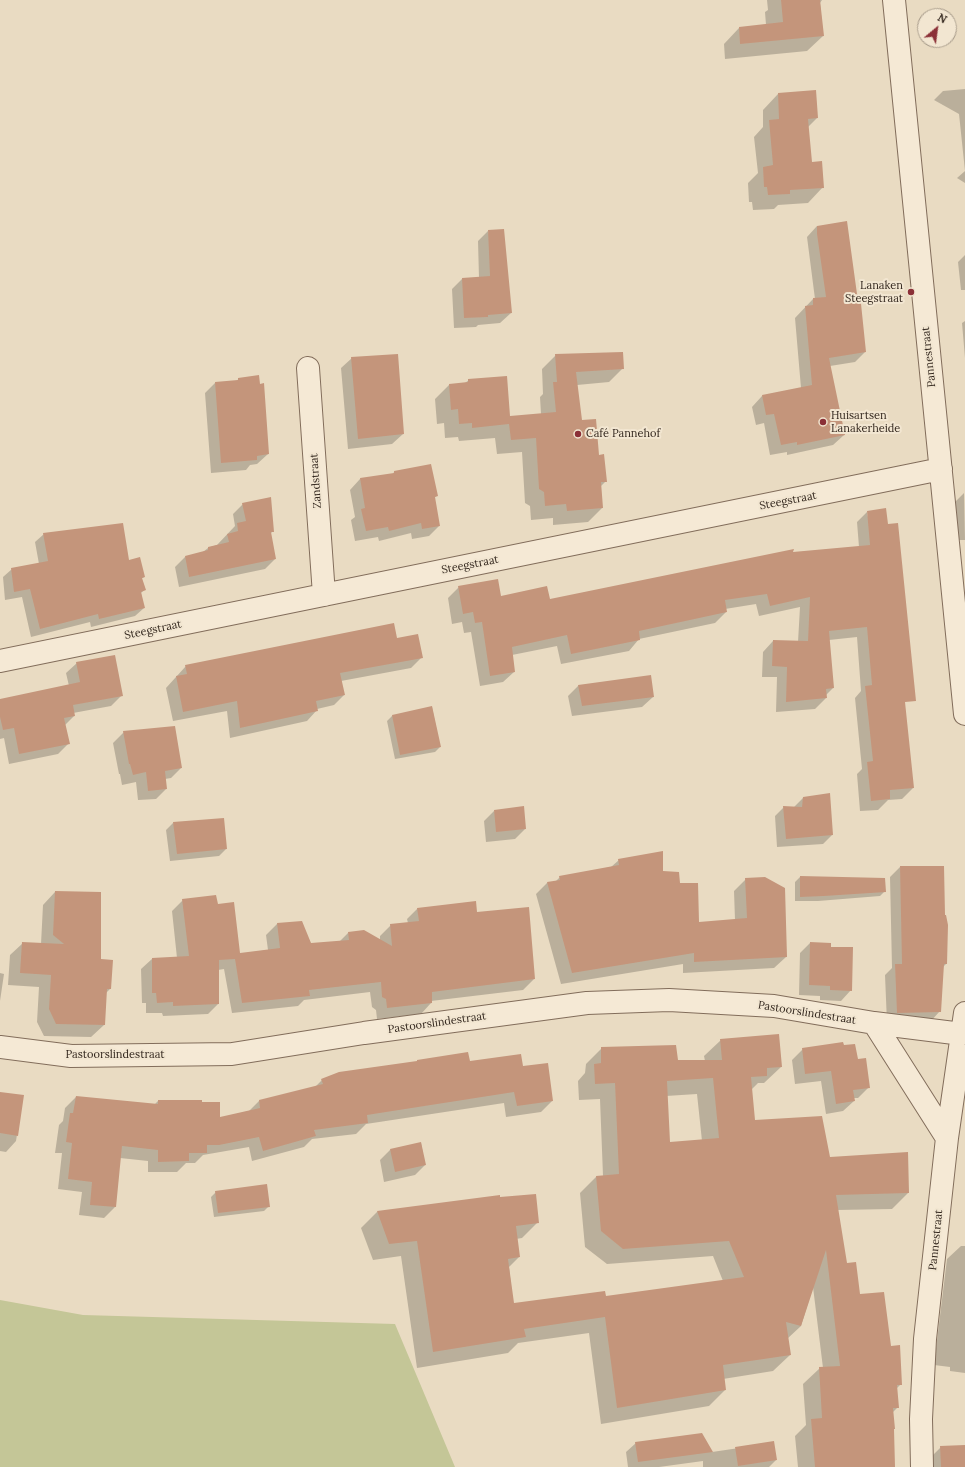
<!DOCTYPE html>
<html>
<head>
<meta charset="utf-8">
<style>
	body { margin:0 }
	#map { position:relative; width:965px; height:1467px; overflow:hidden; background:#e9dbc2; font-family:Lora,serif }
	canvas { display:block }
	.north { position:absolute; left:917px; top:8px; width:40px; height:40px; box-sizing:border-box; background:#f2e6d1; border:1px solid #a69a89; border-radius:50%; rotate:29deg; font-size:11px; font-weight:700; line-height:16px; text-align:center; color:#33271e }
	.north::after { content:''; display:block; margin:auto; width:14px; height:18px; background:#8b3037; clip-path:polygon(50% 0,100% 100%,50% 72%,0 100%) }
</style>
</head>
<body>
<div id="map">
<canvas width="965" height="1467"></canvas>
<div class="north">N</div>
</div>
<script>
const ctx = document.querySelector('canvas').getContext('2d');
ctx.lineJoin = 'round';
function paint(path, color) { ctx.fillStyle = color; ctx.fill(path, 'evenodd'); }
function strokePath(path, color, width, dash) { ctx.strokeStyle = color; ctx.lineWidth = width; ctx.lineCap = dash ? 'butt' : 'round'; ctx.setLineDash(dash || []); ctx.stroke(path); }
function drawText(font, color, halo, rows, align = 'center') {
  ctx.font = font + ' Lora,serif'; ctx.lineWidth = 4; ctx.setLineDash([]); ctx.textBaseline = 'middle'; ctx.strokeStyle = halo; ctx.fillStyle = color; for (const [text, x, y, turn = 0] of rows) {
    ctx.save(); ctx.translate(x, y); ctx.rotate((+turn || 0) * Math.PI / 180); ctx.textAlign = isNaN(turn) ? turn : align; if (halo) ctx.strokeText(text, 0, 0); ctx.fillText(text, 0, 0); ctx.restore();
  }
}
paint(new Path2D(`
	M0 1300 83 1315 395 1324 455 1467H0Z`), '#c4c697');
paint(new Path2D(`
	M767 0H822L820 3 823 36 807 51 725 59 724 44 739 28 766 25 765 12 768 10Z
	M965 89V183L957 178 965 171 959 114 934 100 943 91Z
	M778 94 817 118 808 127 811 163 823 187 808 203 778 205 774 209 753 210 752 202H749L748 183 758 173 754 137 763 127V110Z
	M817 226 865 352 855 362 830 366 844 435 833 445 787 455V452L770 455 764 423 756 425 752 407 762 396 801 388 795 318 813 299H815L807 237Z
	M488 231 511 313 500 323 478 325 476 327 454 328 452 289 462 279 479 278 478 241Z
	M965 255V290H961L958 262Z
	M965 321V358L962 323Z
	M556 355 623 368 609 382 577 385 581 421 598 456 606 481 600 487 602 508 588 522 553 525V518L531 520 530 506 525 503 522 452 497 454 495 438 459 441 458 437 445 438 444 423 437 424 435 399 449 385 465 383 469 380 509 417 541 414 540 397 543 394 542 369Z
	M352 358 403 434 392 444 348 449 341 368Z
	M239 379 268 454 257 464 250 465 246 470 211 473 205 393 215 383 236 381Z
	M394 472 436 496 434 498 439 526 429 536 412 539 411 533 379 541 378 537 355 541 351 520 355 517 350 490 360 479 393 474Z
	M964 493 965 540H955L952 505Z
	M243 504 273 531 270 534 275 559 265 569 179 587 175 567 185 557 203 552 208 548 217 545 235 526 233 514Z
	M867 512 904 702 913 788 902 799 888 800 878 810 860 811 857 774 862 769 855 698 861 691 857 637 829 640 833 688 826 695V698L815 709 776 712 777 677H762L763 652 773 641 798 642 800 607 759 616 756 604 725 609 726 612 715 623 639 639 629 651 561 664 557 646 512 655 514 672 503 682 480 686 471 632 464 633 462 622 452 624 448 598 459 587 500 597 549 600 792 553 859 547 857 522Z
	M44 534 129 562 144 577 141 579 144 590 141 593 144 608 135 616 91 627 90 622 31 637 22 597 5 600 3 577 12 569 39 564 35 542Z
	M396 639 421 658 411 668 341 681 344 695 334 705 317 709V710L307 721 230 738 227 711 173 721 166 688 186 666Z
	M77 663 122 695 111 706 73 713 74 716 65 725 69 743 58 754 9 764 4 738 0 739V700L69 686 66 673Z
	M650 676 653 697 642 707 572 716 568 696 578 686Z
	M432 707 440 747 435 752 395 759 387 721 392 716Z
	M124 732 181 768 171 778 165 779 166 789 156 799 138 800 136 782 122 785 120 774H119L113 743Z
	M803 798 832 835 823 844 777 847 775 816 784 807H794Z
	M494 811 525 829 515 839 486 842 484 821Z
	M173 823 226 849 219 856 170 861 166 830Z
	M619 860 662 872 679 884 698 923 735 920 734 891 746 879 786 957 774 968 683 973V964L561 984 536 894 547 883 555 882 560 877 611 867Z
	M900 867 946 964 943 967 940 1011 930 1022 887 1023 885 975 892 968 890 877Z
	M800 877 885 891 880 896 818 901H795V882Z
	M55 892 100 960 110 989 106 993 104 1025 91 1037 44 1036 37 1022 39 987 8 985 10 955 23 943 41 944 43 905Z
	M183 900 217 905 239 954 268 950 266 935 277 924 301 922 311 944 339 942 348 933 380 940V936L391 925 408 923 407 919 418 908 476 913 534 979 523 990 431 1001V1003L421 1014 377 1019 376 1010 372 1007 370 992 304 1000 298 1006 232 1013 224 969 218 970V1004L208 1014 163 1016 162 1013H146V1003H142L141 969 152 959 177 958 172 911Z
	M810 943 830 948 851 990 841 1001 820 1000V996L799 995 800 953Z
	M0 973 4 974 0 1001Z
	M721 1040 781 1067 764 1083H758L751 1090 754 1121 829 1158 907 1153 908 1193 892 1209 837 1210 846 1264 859 1295 890 1347 901 1384 896 1389 898 1407 892 1413 894 1467H798L795 1436 806 1425 803 1384 820 1368H823L813 1287 801 1326 787 1339 790 1355 773 1371 723 1379 725 1390 709 1406 601 1424 589 1333 518 1343 508 1353 417 1368 401 1256 373 1260 361 1228 377 1212 499 1197 538 1222 522 1238 516 1239 519 1257 509 1267 513 1304 605 1297 723 1281 713 1256 607 1264 585 1247 580 1193 596 1177 603 1176 600 1099 579 1100 578 1081 585 1073 586 1064 602 1048 677 1061H705L704 1056ZM697 1094 702 1141 669 1143 666 1096Z
	M803 1049 857 1060 869 1087 858 1098H853L854 1101 843 1111 826 1114 821 1081 795 1084 792 1060Z
	M469 1063 522 1067 552 1101 541 1112 506 1117 504 1103 366 1124 356 1134 312 1139 304 1147 252 1161 249 1147 203 1155 195 1163H186L177 1172H148V1161L120 1158 115 1207 104 1218 79 1215 82 1192 58 1189 62 1153H55L59 1125 63 1121 65 1108 76 1097 154 1105 158 1101 202 1103 219 1118 249 1111 259 1101 315 1087 322 1080Z
	M0 1093 23 1096 16 1141 6 1152 0 1151Z
	M421 1143 425 1165 415 1175 384 1182 380 1160 390 1150Z
	M216 1192 269 1206 264 1211 214 1217 211 1197Z
	M961 1246H965V1373L950 1371V1367L934 1365 947 1259Z
	M636 1443 712 1452 773 1443 776 1460 769 1467H703V1461L659 1467H628L626 1452Z
	M965 1446V1467H927V1461L941 1447Z`), '#0003');
paint(new Path2D(`
	M781 0H820L824 36 740 44 739 27 783 22Z
	M816 90 818 118 808 119 812 162 822 161 824 188 790 190V194L768 195 767 187H764L763 167 773 165 769 120 779 119 778 93Z
	M847 221 857 294H860L866 352 829 358 845 435 797 445V442L781 445 774 414 766 415 762 395 812 385 805 306 813 305V298L826 297 817 234V226Z
	M504 229 512 313 488 315V317L464 318 462 278 490 276 488 230Z
	M623 352 624 369 576 372 582 420 596 419 599 455 604 454 607 482H601L603 508 567 511 566 504 545 506 544 492 539 489 536 438 511 440 509 424 472 428V423L459 424 458 409 451 410 449 384 468 382V379L507 376 510 416 556 412 553 382H557L555 354Z
	M398 354 404 434 358 439 351 357Z
	M259 375 260 384 264 383 269 454 257 456V460L221 463 215 382 238 380V378Z
	M431 464 438 496 435 497 440 526 422 529 421 523 389 531 388 527 366 531 361 509 365 508 360 478 394 473V471Z
	M271 497 274 532H271L276 559 189 577 185 556 208 550V547L229 542 227 534 238 531 237 523 246 521 242 503Z
	M886 508 888 524 898 523 916 701 905 702 914 788 890 790V799L871 801 867 762 873 761 865 686 872 685 867 627 829 631 834 688 826 689 827 698 786 702 787 667 772 666 773 640 808 641 810 597 770 606 767 594 725 600 727 612 639 631 640 640 571 654 567 635 512 647 515 672 490 676 482 622 475 623 473 612 463 614 458 586 498 579 501 596 547 586 550 599 794 549 793 552 870 545 867 511Z
	M123 523 129 560 140 557 145 577 142 578 146 590 141 592 145 608 99 619 98 614 40 629 30 589 14 592 11 568 48 561 43 533Z
	M394 623 397 638 418 634 423 658 340 673 345 695 316 701 318 711 240 728 237 701 183 712 176 676 187 674 185 665Z
	M115 655 123 696 73 705 75 716 64 718 70 744 19 754 14 728 3 730 0 717V699L80 682 76 662Z
	M651 675 654 697 582 706 578 685Z
	M432 706 441 747 400 755 392 715Z
	M175 726 182 768 165 771 167 789 148 791 146 772 133 775 130 764H129L123 731Z
	M830 793 833 835 786 839 783 806 802 807 803 797Z
	M524 806 526 829 496 832 494 810Z
	M224 818 227 849 177 854 173 822Z
	M663 851V871L679 872 680 883H698L699 922 747 918 745 878 765 877 785 888 787 957 694 962V953L572 973 547 882 560 880 559 876 619 865 618 859Z
	M900 866H944L945 915H946L948 925 947 964H944L941 1012 897 1013 895 964H902Z
	M800 876 885 878 886 892 824 896 800 897Z
	M55 891 101 892V959L113 960 111 989H107L105 1025 56 1024 49 1009 51 975 20 973 22 942 64 944 53 935Z
	M216 895 218 904 234 902 240 953 280 948 277 923 302 921 311 943 349 940 348 932 364 930 392 946 390 924 419 921 417 908 476 901 477 912 529 907 535 979 432 992V1003L387 1008 386 999 382 997 381 982 309 990 310 996 242 1003 235 959 219 960V1004L173 1006V1002L157 1003 156 993H152V958L189 956 182 899Z
	M810 942 831 943V947H853L852 991 830 990V986L809 985Z
	M779 1034 782 1067 767 1068V1076L751 1077 755 1120 822 1116 830 1157 908 1152 909 1193 836 1195 847 1263 856 1262 860 1294 884 1292 891 1346 900 1345 902 1385H897L899 1408H893L895 1429H894L895 1467H815L811 1419 822 1418 819 1367 840 1366 826 1250 801 1326 786 1322 791 1355 723 1365 726 1390 617 1408 605 1317 524 1329 526 1337 433 1352 417 1241 389 1244 377 1211 500 1195V1197L536 1194 539 1223 516 1226 520 1257 508 1259 514 1303 605 1291 606 1296 744 1277 729 1241 623 1249 601 1231 596 1176 619 1174 615 1083 595 1084 594 1064 601 1063V1047L676 1045 678 1060H722L720 1039ZM713 1078 719 1138 670 1142 667 1081Z
	M843 1042 844 1045 855 1044 858 1059 866 1058 870 1088 853 1090 855 1101 836 1104 831 1071 805 1074 802 1048Z
	M468 1052 470 1061 521 1054 523 1066 548 1063 553 1101 517 1106 514 1092 367 1115 368 1123 314 1130 316 1136 263 1151 259 1137 219 1145H207V1153H189V1161L158 1162V1150L122 1146 116 1207 90 1205 92 1182 68 1179 72 1143 66 1142 70 1113H73L76 1096 158 1104V1100H202V1102H220V1117L260 1108 259 1100 323 1084 321 1079 339 1072 417 1061V1060Z
	M0 1092 24 1095 18 1136 0 1133Z
	M421 1142 426 1165 395 1172 390 1149Z
	M267 1184 270 1207 218 1213 215 1191Z
	M702 1433 713 1452 638 1462 635 1442Z
	M774 1441 777 1460 738 1466 735 1447Z
	M965 1445V1467H941L940 1446Z`), '#c4957b');
const minor = new Path2D(`
	M894 0 965 714
	M308 368 324 595
	M0 661 941 469
	M874 1023 947 1138
	M0 1047 71 1056 232 1054 364 1033 587 1003 669 1000 774 1006 874 1023 962 1034
	M922 1467 921 1419 925 1339 947 1138 965 1013`);
strokePath(minor, '#826d5b', 24);
strokePath(minor, '#f5e9d5', 22);
for (const [x, y, r, color] of [
	[911,292,4,"#8b3037"],
	[823,422,4,"#8b3037"],
	[578,434,4,"#8b3037"]
]) { const dot = new Path2D(); dot.arc(x, y, r, 0, 2 * Math.PI); ctx.fillStyle = color; ctx.fill(dot); strokePath(dot, '#f2e6d1', 1.5); }
drawText('11px', '#33271e', '#f2e6d1', [
	["Lanaken",903,286,"right"],
	["Steegstraat",903,299,"right"],
	["Huisartsen",831,416],
	["Lanakerheide",831,429],
	["Café Pannehof",586,434]
], 'left');
drawText('11px', '#33271e', '#f2e6d1', [
	["Pannestraat",929,357,-96],
	["Zandstraat",316,481,-94],
	["Steegstraat",788,501,-11],
	["Steegstraat",470,565,-11],
	["Steegstraat",153,630,-12],
	["Pastoorslindestraat",807,1013,9],
	["Pastoorslindestraat",437,1023,-8],
	["Pastoorslindestraat",115,1055],
	["Pannestraat",936,1240,-84]
]);
</script>
</body>
</html>
